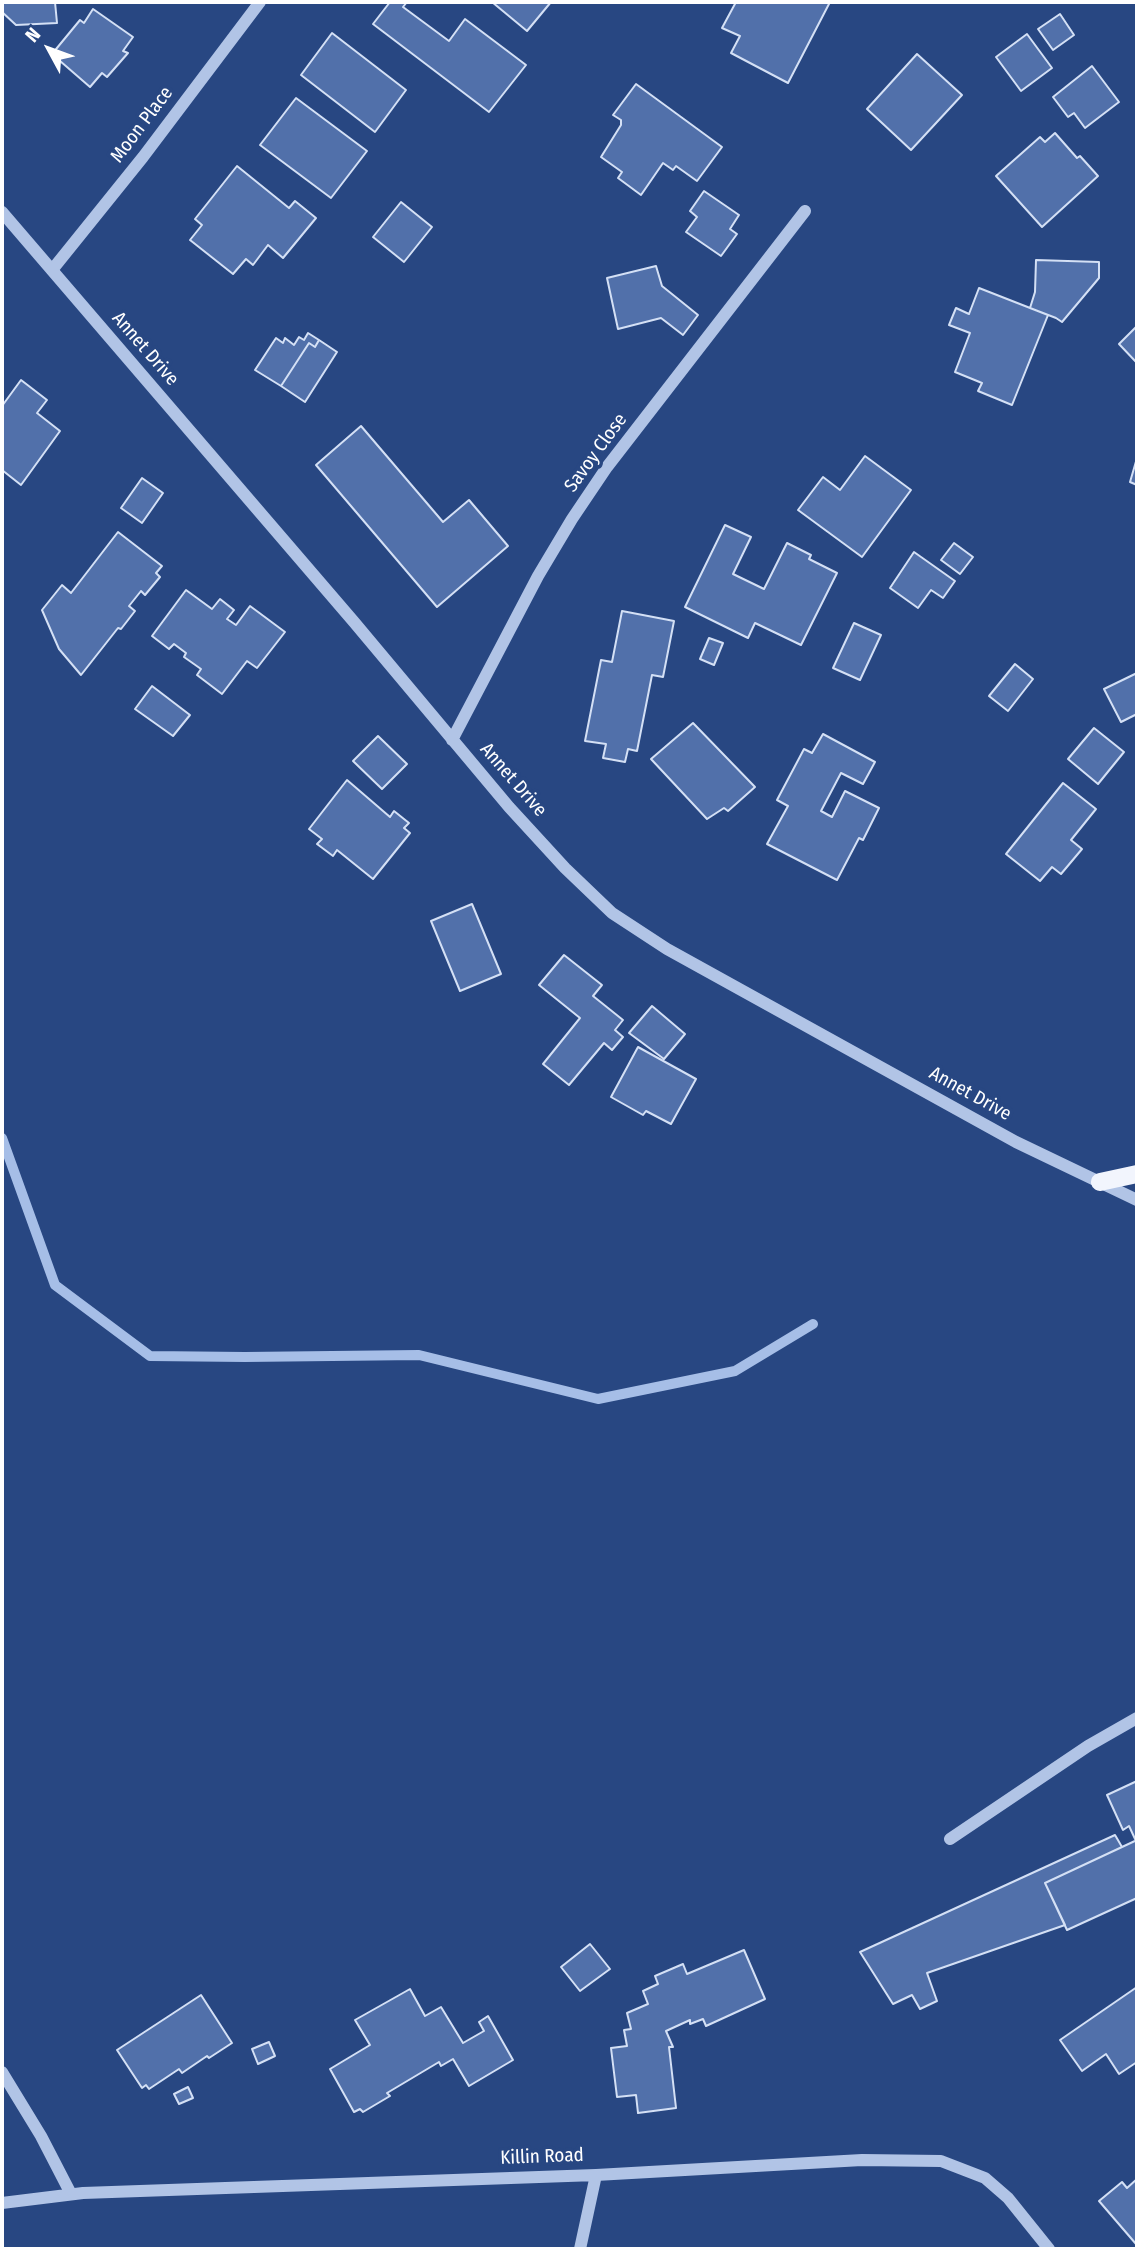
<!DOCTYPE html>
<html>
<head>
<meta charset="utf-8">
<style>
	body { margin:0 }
	#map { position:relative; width:1139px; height:2251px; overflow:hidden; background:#284782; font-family:"Fira Sans Condensed",sans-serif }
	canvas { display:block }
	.frame { position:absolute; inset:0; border:4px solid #fff; pointer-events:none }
	.north { position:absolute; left:14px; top:14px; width:70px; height:70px; -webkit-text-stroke:5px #284782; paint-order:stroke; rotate:311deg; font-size:19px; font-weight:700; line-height:28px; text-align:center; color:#fff }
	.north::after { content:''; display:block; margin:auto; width:24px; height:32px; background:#fff; clip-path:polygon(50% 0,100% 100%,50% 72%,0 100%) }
</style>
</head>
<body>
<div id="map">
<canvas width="1139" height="2251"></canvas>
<div class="frame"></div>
<div class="north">N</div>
</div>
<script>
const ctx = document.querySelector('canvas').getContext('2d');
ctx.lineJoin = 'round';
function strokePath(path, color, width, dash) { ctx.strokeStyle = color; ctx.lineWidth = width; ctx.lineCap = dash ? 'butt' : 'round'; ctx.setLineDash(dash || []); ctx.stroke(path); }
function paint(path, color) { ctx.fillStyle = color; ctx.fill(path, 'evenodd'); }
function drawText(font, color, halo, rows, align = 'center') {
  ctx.font = font + ' "Fira Sans Condensed",sans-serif'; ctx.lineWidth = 7; ctx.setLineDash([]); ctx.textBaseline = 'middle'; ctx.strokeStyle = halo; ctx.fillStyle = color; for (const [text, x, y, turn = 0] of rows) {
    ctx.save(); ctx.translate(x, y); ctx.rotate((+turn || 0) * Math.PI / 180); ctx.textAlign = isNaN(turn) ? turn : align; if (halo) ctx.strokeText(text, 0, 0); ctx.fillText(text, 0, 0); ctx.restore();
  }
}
strokePath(new Path2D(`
	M2 1138 55 1285 150 1356 245 1357 419 1355 598 1399 735 1371 813 1324`), '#a6bee7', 10);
const building = new Path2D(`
	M2 2H55L57 23 16 25 2 12Z
	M390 2H407L403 7 449 41 465 19 526 65 489 112 373 24Z
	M492 2H551L527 31Z
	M736 2H830L788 83 731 53 740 36 722 28Z
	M93 9 133 37 123 51 128 53 107 77 102 73 90 87 52 54 80 20 84 23Z
	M1060 14 1074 35 1053 50 1038 29Z
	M332 33 406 90 375 132 301 75Z
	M1027 34 1052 68 1021 91 996 57Z
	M917 54 962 95 911 150 867 109Z
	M1092 66 1119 102 1085 128 1074 113 1068 117 1053 97Z
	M636 84 722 147 697 181 676 166 673 170 663 163 641 195 618 178 622 172 601 157 621 125V120L613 115Z
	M296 98 367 151 331 198 260 145Z
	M1055 133 1077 158 1080 156 1098 176 1042 227 996 176 1040 137 1045 142Z
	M237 166 289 208 295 201 316 218 283 258 268 245 253 265 246 259 233 274 190 240 202 225 195 219Z
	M704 191 739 215 730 229 737 234 721 256 686 232 697 217 690 211Z
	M401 202 432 227 404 262 373 237Z
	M1036 260 1099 262V278L1062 322 1056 318 1030 308 1035 292Z
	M656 266 662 286 698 315 683 335 661 318 618 329 607 278Z
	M979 288 1048 315 1012 405 978 391 982 383 955 372 970 333 949 325 956 308 969 314Z
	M1136 327 1137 328V363L1119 344Z
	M308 333 319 340 315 347 309 343 281 386 255 370 276 338 283 343 285 338 294 345 299 337 304 340Z
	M319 340 337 352 305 402 281 386 309 343 315 347Z
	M21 380 47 400 37 413 60 431 21 485 2 470V406Z
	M361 426 443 522 469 500 508 546 437 607 316 465Z
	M865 456 911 490 862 557 798 510 823 477 840 490Z
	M1137 458V485L1130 482Z
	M142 478 163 493 142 523 121 508Z
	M725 525 751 537 733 574 764 589 787 543 811 555 809 559 837 573 801 645 755 623 748 638 685 607Z
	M118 532 162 566 156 573 160 577 145 595 141 591 129 606 135 611 121 629 118 628 81 675 59 649 42 610 62 585 71 593Z
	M954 543 973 557 960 574 941 560Z
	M914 552 955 581 943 598 931 590 918 608 890 588Z
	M186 590 212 609 220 599 234 610 227 619 236 625 250 606 285 632 257 668 247 661 222 694 197 675 201 669 184 657 186 653 174 644 169 649 152 636Z
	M622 611 674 621 663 677 652 675 637 751 628 749 625 762 603 758 606 744 585 741 601 660 612 662Z
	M854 623 881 635 860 680 833 668Z
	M709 638 723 643 714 665 700 659Z
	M1015 664 1033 679 1008 711 989 696Z
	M1137 673V714L1121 722 1104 689Z
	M152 686 190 715 173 736 135 709Z
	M693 723 755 787 728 811 724 808 707 819 651 759Z
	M1094 728 1124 752 1098 784 1068 759Z
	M823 734 875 762 863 784 841 773 821 811 832 817 845 791 879 808 863 840 859 838 837 880 767 844 788 806 777 800 804 749 812 753Z
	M378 736 407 764 382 789 353 761Z
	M347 780 390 817 394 811 409 823 404 828 410 833 373 879 337 850 333 856 317 844 322 839 309 829Z
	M1063 783 1096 809 1071 840 1082 849 1061 874 1052 867 1040 881 1006 854Z
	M472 904 501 974 460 991 431 921Z
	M564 955 602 985 593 996 623 1020 615 1030 623 1037 612 1050 604 1043 569 1085 543 1064 580 1018 539 985Z
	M652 1006 685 1034 664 1059 629 1033Z
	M638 1047 696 1079 671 1124 646 1111 643 1115 611 1097Z
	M1137 1781V1840L1136 1841 1129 1826 1123 1830 1107 1795Z
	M1115 1835 1122 1847 1045 1883 1065 1925 927 1973 937 2001 920 2009 912 1995 893 2004 860 1952Z
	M1137 1840V1898L1067 1930 1045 1883Z
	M590 1944 610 1969 580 1991 561 1967Z
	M744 1950 765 1999 706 2026 703 2019 690 2024V2020L666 2031 673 2047H669L676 2108 638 2113 636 2095 617 2097 611 2048 627 2046 624 2030 631 2029 627 2013 648 2004 643 1991 658 1984 655 1976 683 1964 687 1974Z
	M1137 1987V2062L1119 2074 1106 2054 1082 2071 1060 2040Z
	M410 1989 425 2016 441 2007 463 2043 484 2031 479 2022 488 2016 513 2060 469 2086 453 2059 441 2066 439 2062 387 2093 390 2096 363 2112 360 2109 354 2112 330 2069 370 2045 355 2020Z
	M201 1995 232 2043 209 2058 207 2056 182 2073 179 2069 149 2089 146 2085 142 2088 117 2050Z
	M269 2042 275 2056 258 2064 252 2049Z
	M188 2087 193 2098 179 2104 174 2094Z
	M1137 2179V2244H1136L1099 2201 1122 2182 1127 2188Z`);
paint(building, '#5170aa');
strokePath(building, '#d4e0f5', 2);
strokePath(new Path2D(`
	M2 212 354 622 509 807 565 868 612 913 667 949 1016 1142 1137 1200
	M52 270 143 157 260 2
	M452 740 538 576 572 519 607 467 805 211
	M950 1839 1088 1746 1137 1718
	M2 2072 41 2136 71 2194
	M2 2203 83 2193 596 2175 862 2160 941 2161 985 2178 1008 2198 1049 2249
	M580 2249 596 2175`), '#b1c4e6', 12);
strokePath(new Path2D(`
	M1100 1182 1137 1174`), '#f2f5fd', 18);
drawText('19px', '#fff', '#284782', [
	["Moon Place",142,125,-53],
	["Annet Drive",145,349,49],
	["Savoy Close",596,453,-54],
	["Annet Drive",513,780,49],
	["Annet Drive",970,1094,29],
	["Killin Road",542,2157,-2]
]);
</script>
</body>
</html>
